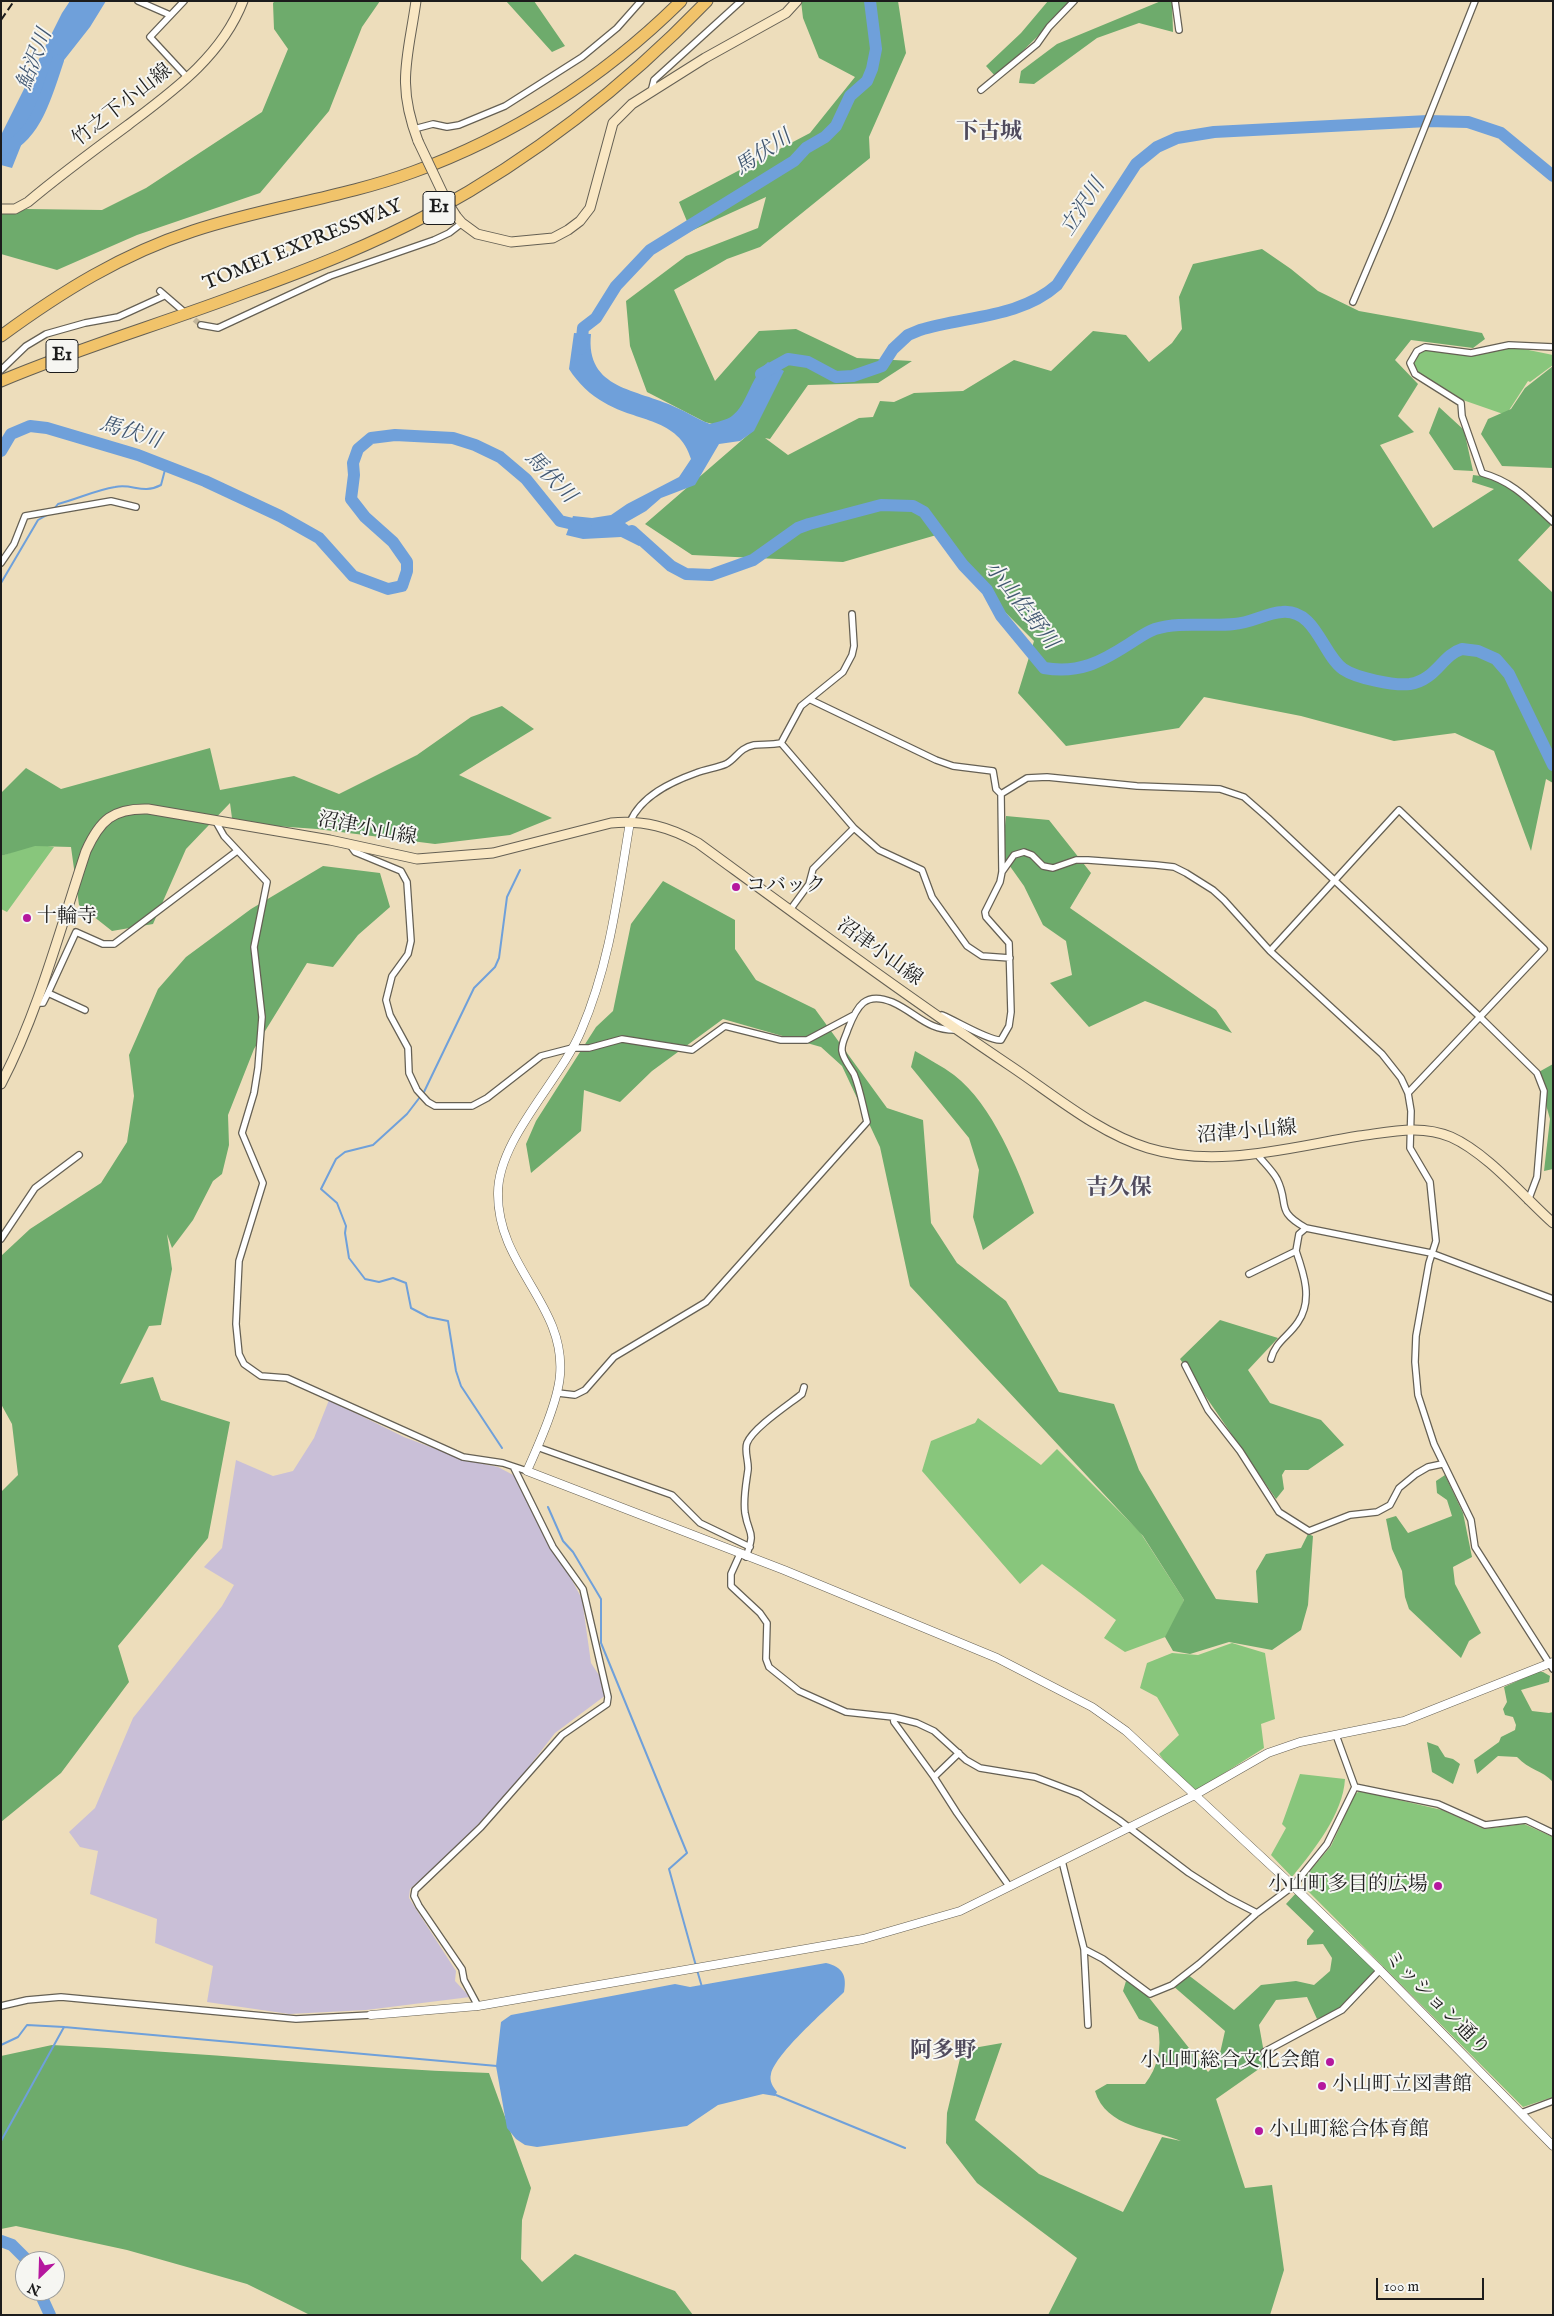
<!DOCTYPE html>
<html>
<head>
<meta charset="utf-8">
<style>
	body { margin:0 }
	#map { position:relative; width:1554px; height:2316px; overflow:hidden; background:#edddbb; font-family:"IM FELL English",serif }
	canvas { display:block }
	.frame { position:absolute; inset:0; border:2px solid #1c1c1c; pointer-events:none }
	.north { position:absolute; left:15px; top:2251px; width:50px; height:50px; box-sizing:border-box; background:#f6f6f2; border:1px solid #9f9f9c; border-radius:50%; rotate:204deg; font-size:14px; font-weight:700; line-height:20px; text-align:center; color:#1c1c1c }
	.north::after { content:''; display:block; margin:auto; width:18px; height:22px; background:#b5179e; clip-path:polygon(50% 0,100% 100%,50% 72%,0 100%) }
	.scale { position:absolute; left:1376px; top:2278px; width:108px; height:22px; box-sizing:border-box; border:2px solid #1c1c1c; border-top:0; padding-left:6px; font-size:15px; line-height:18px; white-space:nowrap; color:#1c1c1c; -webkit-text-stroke:4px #f6f6f2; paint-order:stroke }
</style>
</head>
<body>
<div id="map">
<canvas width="1554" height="2316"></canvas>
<div class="frame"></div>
<div class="north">N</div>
<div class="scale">100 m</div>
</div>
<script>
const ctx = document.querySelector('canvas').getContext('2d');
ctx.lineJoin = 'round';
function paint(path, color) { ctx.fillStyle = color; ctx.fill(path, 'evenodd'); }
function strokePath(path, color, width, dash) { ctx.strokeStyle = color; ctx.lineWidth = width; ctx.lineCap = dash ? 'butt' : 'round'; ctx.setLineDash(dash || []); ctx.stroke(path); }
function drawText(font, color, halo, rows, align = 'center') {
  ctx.font = font + ' "IM FELL English","Noto Serif JP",serif'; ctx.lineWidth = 4; ctx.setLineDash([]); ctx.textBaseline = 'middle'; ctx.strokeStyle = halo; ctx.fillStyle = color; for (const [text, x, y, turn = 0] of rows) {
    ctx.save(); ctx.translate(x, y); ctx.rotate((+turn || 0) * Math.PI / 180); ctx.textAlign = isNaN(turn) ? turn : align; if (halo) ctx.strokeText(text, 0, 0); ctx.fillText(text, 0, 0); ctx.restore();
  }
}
paint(new Path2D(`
	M329 1400 404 1437 465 1460 498 1467 517 1477 582 1599 591 1663 610 1692 555 1733 514 1786 455 1849 410 1889 409 1898 456 1971 455 1981 470 1997 366 2010 289 2014 207 2002 213 1966 155 1943 157 1919 90 1894 98 1851 80 1847 69 1832 95 1808 133 1718 222 1606 234 1585 204 1567 222 1548 236 1460 273 1476 293 1471 314 1438Z`), '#c9bfd7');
paint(new Path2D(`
	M1514 347 1553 355V365L1530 382 1528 381 1506 415 1460 399 1411 369 1412 357 1426 349 1467 354Z
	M35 844 54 847 7 912 1 909V856Z
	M978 1418 1041 1465 1057 1449 1140 1532 1184 1600 1168 1636 1125 1652 1104 1638 1116 1620 1042 1564 1020 1584 922 1471 931 1441 975 1423Z
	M1232 1643 1265 1653 1275 1719 1261 1724 1264 1748 1191 1794 1159 1754 1179 1735 1157 1697 1140 1688 1147 1663 1172 1653 1198 1655Z
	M1300 1774 1345 1779C1343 1814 1314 1850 1292 1877L1271 1855 1286 1828 1282 1824Z
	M1360 1791 1442 1810 1484 1829 1524 1824 1553 1837V2097L1523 2107 1302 1885 1304 1878 1331 1846 1355 1794Z`), '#88c67c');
paint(new Path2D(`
	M275 1H380L362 27 329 111 260 193 137 235 57 270 1 254V212L27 209 102 210 146 188 262 112 288 49 274 29 273 3Z
	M506 1H534L565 46 552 52Z
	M801 1H898L906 53 869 137 870 158 760 247 727 259 674 290 715 381 759 331 796 329 857 358 912 361 878 383 808 385 770 439 765 438 788 455 859 418 873 417 880 401 894 402 914 393 963 391 1014 360 1051 371 1093 331 1126 335 1149 362 1172 343 1182 329 1179 297 1193 264 1262 249 1291 269 1318 291 1359 311 1482 333 1485 339 1473 348 1411 340 1395 360 1418 384 1398 416 1414 432 1380 445 1433 528 1494 489 1472 482 1473 475 1497 478 1553 523 1518 560 1553 593V783L1546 779 1531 851 1494 751 1455 733 1394 741 1301 716 1204 697 1179 728 1066 746 1018 693 1034 641 992 599 940 534 843 562 692 555 645 524 749 434 705 422 647 392 630 346 626 301 686 256 758 228 766 197 691 231 679 202 810 133 855 77 819 58 803 18Z
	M1048 1H1074L996 77 986 66 1021 33Z
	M1161 1H1172L1173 32 1139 23 1097 38 1034 84 1019 83 1021 71 1057 44Z
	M1553 366V468L1502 466 1481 434 1488 419 1511 409 1525 388Z
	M1439 407 1464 430 1473 471 1454 470 1429 433Z
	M502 706 534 729 459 775 552 818 510 835 435 844 317 829 261 825 232 818 230 803 186 849 153 924 112 931 79 905 71 847 35 846 1 856V793L26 768 61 789 210 748 220 790 294 776 339 794 417 755 471 717Z
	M1006 816 1049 820 1091 873 1070 908 1216 1010 1232 1033 1145 1001 1089 1027 1050 983 1072 975 1066 941 1043 925 1024 886 1002 855Z
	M323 866 380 873 390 907 358 935 333 967 307 963 254 1049 228 1115 229 1145 222 1174 213 1181 193 1220 172 1248 167 1234 172 1269 161 1325 149 1326 120 1384 153 1377 161 1400 230 1422 208 1538 118 1646 129 1682 61 1773 1 1822V1492L18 1475 12 1424 1 1404V1256L30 1229 101 1183 127 1142 134 1096 129 1055 158 989 186 957 251 909Z
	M663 881 735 920V949L756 980 815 1009 887 1108 923 1120 931 1223 957 1263 1006 1301 1059 1392 1114 1404 1139 1470 1216 1599 1258 1603 1256 1571 1266 1554 1301 1548 1308 1534 1313 1536 1308 1605 1301 1630 1272 1650 1229 1642 1190 1654 1173 1651 1165 1637 1184 1600 1143 1536 910 1286 880 1147 842 1066 821 1047 723 1019 652 1071 620 1102 584 1090 581 1131 531 1173 526 1144 536 1121 596 1027 613 1011 631 924Z
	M915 1051C928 1059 942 1066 954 1075 993 1105 1018 1169 1034 1213L983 1250 973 1217 979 1170 969 1138 911 1067Z
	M1553 1064V1169L1544 1171 1550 1119 1537 1073Z
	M1220 1320 1278 1338 1248 1370 1270 1403 1321 1420 1344 1445 1308 1470H1285L1282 1475 1284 1489 1276 1499 1180 1359Z
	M1445 1475 1463 1513 1472 1557 1453 1567 1455 1584 1481 1633 1469 1641 1461 1658 1409 1609 1405 1597 1402 1571 1392 1549 1386 1519 1396 1516 1408 1533 1452 1516 1447 1500 1437 1493 1436 1481Z
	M1537 1672H1543L1550 1676 1549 1682 1521 1690 1532 1711 1549 1713 1553 1712V1782C1542 1770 1529 1770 1517 1757L1498 1756 1477 1774 1474 1760 1499 1742 1501 1737 1515 1730 1516 1725 1513 1717 1505 1715 1503 1709 1507 1702 1504 1687Z
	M1427 1742 1438 1746 1445 1757 1453 1759 1460 1764 1453 1784 1432 1772Z
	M1297 1892 1378 1972 1352 2005 1317 2019 1307 1997 1276 2000 1259 2025 1266 2064 1216 2099 1245 2188 1272 2185 1284 2270 1270 2315H1048L1077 2258 977 2183 946 2143 947 2113 962 2050 1002 2043 975 2120 1039 2174 1123 2212 1162 2137 1181 2141C1150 2128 1106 2128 1095 2091L1107 2084H1145C1158 2067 1162 2048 1158 2027L1139 2019 1123 1991 1126 1981 1143 1990 1208 2072 1218 2062 1225 2031 1172 1985 1187 1974 1234 2010 1261 1985 1296 1981 1314 1985 1330 1971 1332 1958 1323 1944 1307 1945V1940L1314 1931 1286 1904Z
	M52 2045C198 2052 344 2068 489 2073L531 2188 522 2220 521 2259 542 2282 575 2254 675 2291 693 2315H310L247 2284 127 2250 16 2226 1 2229V2056Z`), '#6eab6c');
paint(new Path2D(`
	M70 1H106L90 27 46 83 12 168 1 165V135L62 13Z
	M574 333 591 334C585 390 638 389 675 407 687 412 697 419 710 424 716 422 727 420 732 416 748 404 749 379 768 362L784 371 754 431 740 441 719 444 695 485 661 498 646 511 625 523 647 539 639 546 621 537 583 539 566 535 573 516 592 518 611 515 627 504 679 477 691 459C679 418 637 422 605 403 590 395 578 383 569 369Z
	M826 1963C843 1967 847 1976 844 1992 827 2009 776 2053 771 2074 769 2081 773 2087 777 2092L775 2096 763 2094 718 2105 687 2126 537 2147 525 2145 516 2139 507 2128 496 2066 501 2022 511 2015 675 1984 690 1987Z`), '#6fa0da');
strokePath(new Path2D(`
	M54 509 58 504C77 499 96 490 115 487 133 483 142 495 161 485L166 466
	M1 583 38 520 47 515
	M423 1094 474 988 495 967 499 958 507 897 520 870
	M420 1097 407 1114 373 1145 345 1152 336 1159 321 1189 337 1203 346 1226 345 1233 349 1258 365 1279 379 1282 393 1278 406 1283 411 1308 428 1317 448 1321 456 1371 461 1386 502 1448
	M548 1507 563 1541 573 1552 601 1599V1643L687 1853 669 1869 696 1966
	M697 1970 702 1987
	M1 2045 18 2037 27 2025 64 2027 497 2066
	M776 2095 905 2148
	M1 2141 64 2027`), '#6fa0da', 2);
strokePath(new Path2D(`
	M1 150C36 138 47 92 58 60
	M581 349 583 328 596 318 616 286 650 250 794 161 806 148 825 137 836 126 850 96 867 81 872 69 876 49 870 1
	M761 374 788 359 808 362 836 377 853 376 882 366 893 349 908 335 920 330C965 316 1020 318 1057 285L1136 164 1157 147 1177 138 1214 132 1428 121 1468 122 1501 133 1553 176
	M1 451 11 434 30 426 47 428 138 455 205 481 280 516 319 538 353 576 388 589 402 586 407 571V562L393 542 365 517 351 499 354 475 353 463 358 449 371 438 395 435 453 438 475 445 500 457 526 479 560 521 586 527
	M632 531 671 566 686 574 711 575 753 560 798 528 809 524 881 505 913 506 924 512 963 565 987 590 1001 616 1044 668C1079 674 1101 662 1129 644 1137 639 1146 632 1155 629 1181 621 1208 627 1234 624 1251 623 1266 613 1282 612 1316 609 1322 654 1343 669 1356 678 1394 686 1410 684 1436 680 1442 655 1462 649L1478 651 1496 659 1509 674 1553 765
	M1 2241 12 2245 28 2261
	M39 2291 50 2315`), '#6fa0da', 12);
strokePath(new Path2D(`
	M188 314 201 325`), '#c3b69b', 5.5, [5.5, 3]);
const minor = new Path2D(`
	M138 1 170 15
	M184 1 150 37 188 78
	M1175 1 1179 30
	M981 90 1037 44 1049 27 1074 1
	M651 92 654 80 741 1
	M414 129 433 124 447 127 459 125 505 106 582 57 617 28 641 1
	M160 291 182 310
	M1353 302 1389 217 1475 1
	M201 325 218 328 330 276 434 240 449 233 462 223
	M1553 347 1509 345 1471 353 1425 347 1417 351 1410 363 1415 374 1461 403 1462 416 1482 473C1514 482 1529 500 1553 522
	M1 370 26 346 46 334 85 323 118 317 164 296
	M1 563 14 544 25 516 111 501 136 507
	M811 700 936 760 953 766 993 771 996 789 1001 794
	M215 820 224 836 267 882 254 947 262 1017 258 1068 254 1093 242 1133 263 1183 239 1261 236 1324 239 1354 244 1364 261 1376 287 1378 463 1457 503 1463 527 1471
	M630 822C641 796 671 782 696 773 706 769 717 768 726 764 736 759 739 748 754 745 763 744 771 745 781 743
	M854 828 879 850 922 870 932 897 967 946 982 956 1010 958
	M350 845 355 852 401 871 407 882 411 941 408 954 392 976 386 1000 390 1015 408 1048 409 1073 417 1090 428 1102 435 1106H472L487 1098 541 1056 572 1048H589L622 1039 692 1050 725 1026 781 1040H807L854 1015
	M1002 872 1014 855 1024 852 1032 855 1043 866 1053 868 1076 860H1088L1156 865 1174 867 1186 873 1213 890 1224 900 1270 951 1382 1054 1401 1078 1408 1093 1411 1111 1410 1148 1430 1182 1436 1241 1429 1263 1416 1336 1415 1362 1418 1395 1434 1444 1471 1520 1475 1547 1553 1669
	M790 910 809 884 813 869 854 828 781 743 801 706 843 672 852 655 854 646 852 614
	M1270 951 1399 810 1544 949 1408 1093
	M48 993 76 932 103 944H114L237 851
	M36 1003H43L48 993 85 1010
	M942 1015C957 1021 989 1041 1001 1040L1009 1026 1011 1012 1009 943 986 917 985 912 1000 882 1002 872 1001 794 1027 778 1047 777 1137 786 1220 789 1244 797 1268 818 1480 1017 1537 1073 1544 1091 1537 1177 1528 1201
	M1257 1154C1263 1162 1272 1170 1277 1179 1290 1205 1274 1210 1306 1228L1431 1253 1553 1299
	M1 1239 35 1188 79 1155
	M1249 1274 1296 1251 1299 1234 1306 1228
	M1271 1359C1275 1342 1289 1336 1298 1322 1313 1300 1304 1274 1296 1251
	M1185 1365 1208 1410 1240 1451 1279 1512 1309 1531 1350 1515 1377 1512 1390 1505 1399 1488 1416 1474 1428 1467 1442 1464
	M558 1393 575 1395 585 1390 614 1357 706 1302 867 1122C863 1107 860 1089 854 1074 850 1067 843 1059 842 1051 841 1043 846 1036 848 1029 857 1006 865 991 892 1002 917 1013 927 1031 957 1030
	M537 1447 672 1495 700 1523 750 1547
	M740 1554 731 1574V1586L760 1613 767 1623 766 1659 769 1667 799 1691 846 1712 893 1717 917 1723 934 1731 966 1760 980 1768 1035 1777 1080 1794 1119 1820 1189 1873 1228 1898 1257 1913
	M746 1557C756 1529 749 1537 745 1513 743 1499 746 1484 748 1470 749 1462 744 1451 747 1443 753 1428 788 1405 802 1394L804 1387
	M893 1717 894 1722 934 1777
	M959 1753 934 1777 957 1813 1009 1886
	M1355 1787 1438 1804 1485 1825 1526 1820 1553 1833
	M1062 1861 1084 1949 1088 2025
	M1084 1949 1103 1959 1150 1994 1172 1985 1199 1964 1257 1913 1293 1886 1327 1844 1355 1787 1336 1735
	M1 2006 27 2000 61 1997 296 2019 371 2015
	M478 2006 464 1980 462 1969 419 1906 414 1896 415 1890 481 1827 562 1735 607 1704 608 1697 583 1589 553 1547 514 1468
	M1269 2064 1264 2052 1342 2010 1380 1970
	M1521 2113 1553 2101`);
const tertiary = new Path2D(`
	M630 822C618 893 610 964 581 1031 560 1081 498 1139 498 1193 497 1266 566 1305 560 1375 558 1402 538 1446 527 1471L784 1570 997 1658 1092 1707 1126 1731 1293 1886 1380 1970 1553 2146
	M371 2015 478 2006 863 1939 960 1911 1193 1796 1268 1753 1300 1742 1404 1721 1553 1662`);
const secondary = new Path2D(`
	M416 1C408 58 396 83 418 141
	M1 209H15L28 202C60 175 94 150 128 125 173 91 222 56 243 1
	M456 216 462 223 477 234 511 242 553 238 568 230 580 221 590 208 613 123 632 104 705 58 786 13 797 1
	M1 1084C39 1011 60 929 86 851 100 820 113 808 148 809L330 840 417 859 493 853 611 823C644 820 670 827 698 843 802 919 906 996 1012 1067 1055 1096 1099 1133 1148 1148 1217 1169 1290 1147 1359 1136 1390 1132 1421 1124 1451 1137 1487 1153 1523 1196 1553 1223`);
const motorway = new Path2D(`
	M1 336C61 292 122 254 193 231 265 207 342 198 413 172 515 135 604 77 681 1
	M1 381C81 347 165 323 246 292 309 269 374 244 433 212 534 157 627 84 707 1`);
strokePath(minor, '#656054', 8);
strokePath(tertiary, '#656054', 9);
strokePath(secondary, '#656054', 11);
strokePath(motorway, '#656054', 13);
strokePath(minor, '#fff', 5.5);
strokePath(tertiary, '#fff', 8);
strokePath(secondary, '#f9e7c3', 9);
strokePath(motorway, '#f1c36a', 11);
strokePath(new Path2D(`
	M1 20 14 1`), '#1c1c1c', 2, [8, 4]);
const secondaryBridge = new Path2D(`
	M418 141 446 200 456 216`);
strokePath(secondaryBridge, '#656054', 11, []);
strokePath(secondaryBridge, '#f9e7c3', 9);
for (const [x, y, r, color] of [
	[736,887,5,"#b5179e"],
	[27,918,5,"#b5179e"],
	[1438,1886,5,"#b5179e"],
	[1330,2062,5,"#b5179e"],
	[1322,2086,5,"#b5179e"],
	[1259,2131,5,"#b5179e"]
]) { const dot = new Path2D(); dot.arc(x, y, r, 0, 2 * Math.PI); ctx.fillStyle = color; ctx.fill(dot); strokePath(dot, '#f6f6f2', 2); }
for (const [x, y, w] of [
	[439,208,32],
	[62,356,32]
]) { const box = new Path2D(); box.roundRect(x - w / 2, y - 16.5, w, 33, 4); ctx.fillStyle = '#f6f6f2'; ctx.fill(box); strokePath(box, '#1c1c1c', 1); }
drawText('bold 19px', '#1c1c1c', null, [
	["E1",439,208],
	["E1",62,356]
]);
drawText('20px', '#1c1c1c', '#f6f6f2', [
	["竹之下小山線",123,106,-38],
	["TOMEI EXPRESSWAY",303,246,-22],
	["沼津小山線",367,830,11],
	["沼津小山線",879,953,36],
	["沼津小山線",1247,1133,-5],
	["ミッション通り",1436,2004,45]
]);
drawText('20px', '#1c1c1c', '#f6f6f2', [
	["コバック",746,887],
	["十輪寺",37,918],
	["小山町多目的広場",1428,1886,"right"],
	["小山町総合文化会館",1320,2062,"right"],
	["小山町立図書館",1332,2086],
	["小山町総合体育館",1269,2131]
], 'left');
drawText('italic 21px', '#415771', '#f6f6f2', [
	["鮎沢川",36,60,-69],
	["馬伏川",764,154,-34],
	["立沢川",1084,208,-57],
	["馬伏川",130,434,17],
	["馬伏川",549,478,46],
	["小山佐野川",1020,606,52]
]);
drawText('bold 22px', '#504b5d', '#f6f6f2', [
	["下古城",989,133],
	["吉久保",1119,1189],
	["阿多野",943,2052]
]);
</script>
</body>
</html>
